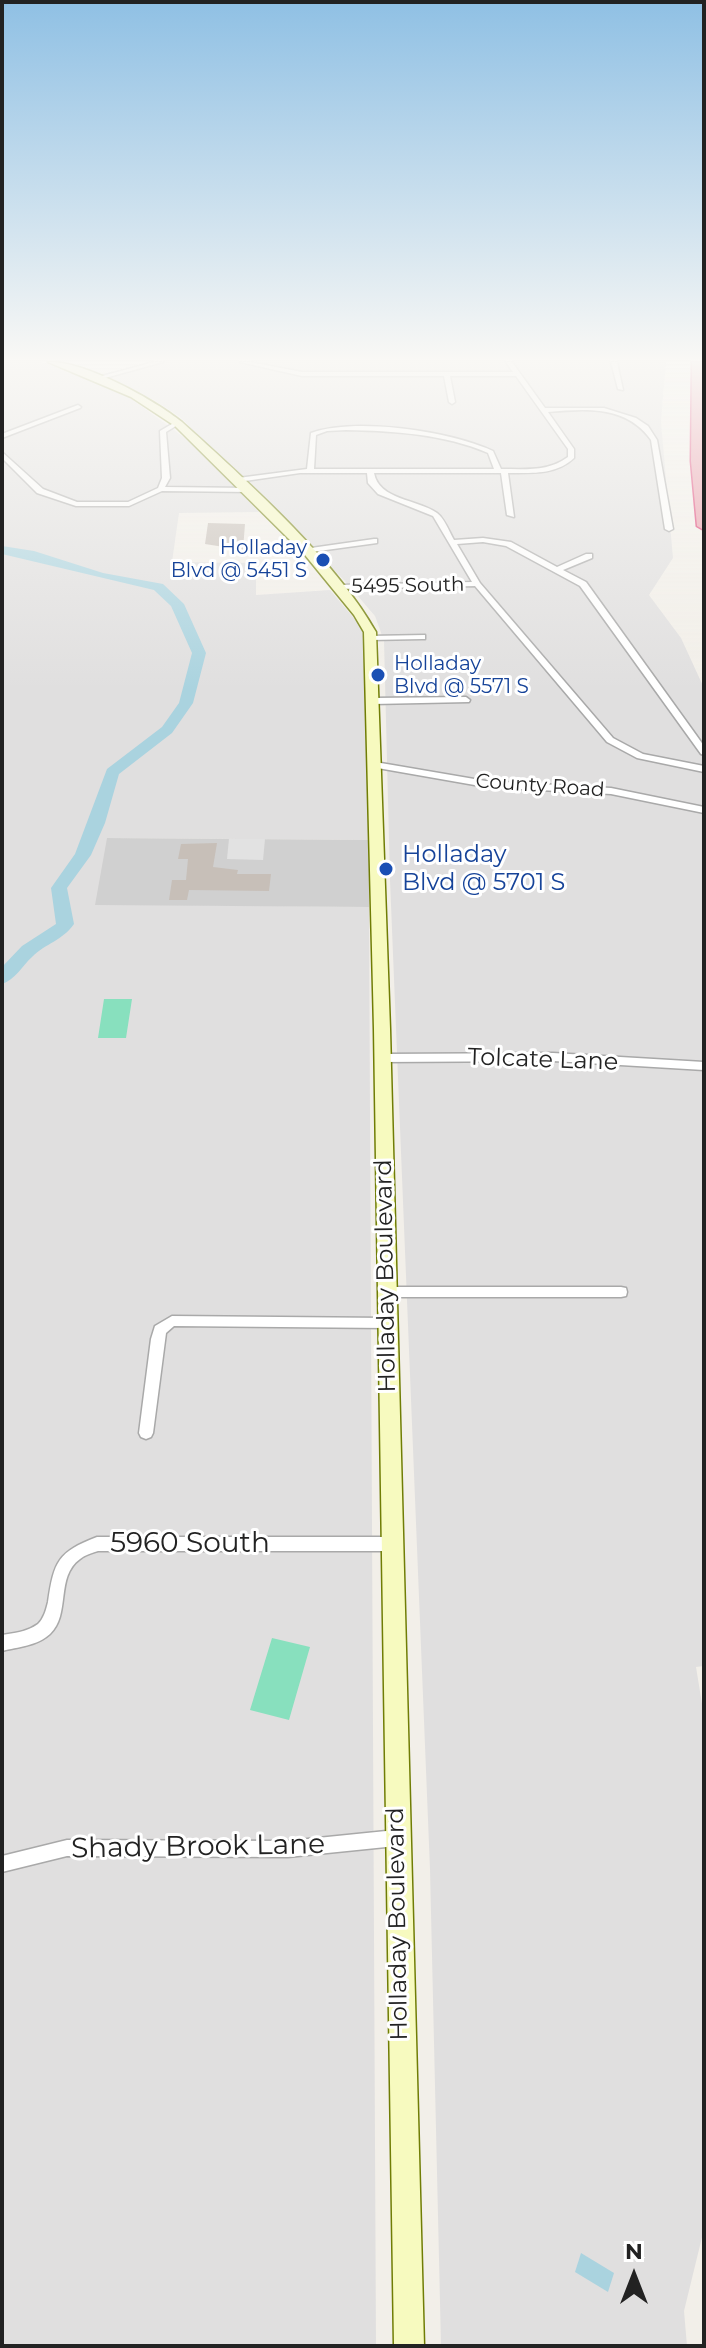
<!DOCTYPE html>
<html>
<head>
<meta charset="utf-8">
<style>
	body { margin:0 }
	#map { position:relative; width:706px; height:2348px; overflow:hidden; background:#f2efe9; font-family:Montserrat,sans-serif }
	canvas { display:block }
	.frame { position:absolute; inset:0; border:4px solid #222; pointer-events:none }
	.north { position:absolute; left:594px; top:2236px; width:80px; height:80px; -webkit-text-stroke:6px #fff; paint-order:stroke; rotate:0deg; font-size:22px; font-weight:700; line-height:32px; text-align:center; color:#222 }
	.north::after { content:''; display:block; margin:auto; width:28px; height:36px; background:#222; clip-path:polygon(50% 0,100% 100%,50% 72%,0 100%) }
</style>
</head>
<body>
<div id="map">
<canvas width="706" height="2348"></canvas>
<div class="frame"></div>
<div class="north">N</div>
</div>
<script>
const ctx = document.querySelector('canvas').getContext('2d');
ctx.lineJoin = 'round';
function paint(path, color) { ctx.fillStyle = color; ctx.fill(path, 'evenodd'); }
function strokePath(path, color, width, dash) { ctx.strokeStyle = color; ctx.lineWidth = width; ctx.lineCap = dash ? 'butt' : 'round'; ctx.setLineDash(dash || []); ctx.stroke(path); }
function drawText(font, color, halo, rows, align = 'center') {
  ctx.font = font + ' Montserrat,sans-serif'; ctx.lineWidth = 6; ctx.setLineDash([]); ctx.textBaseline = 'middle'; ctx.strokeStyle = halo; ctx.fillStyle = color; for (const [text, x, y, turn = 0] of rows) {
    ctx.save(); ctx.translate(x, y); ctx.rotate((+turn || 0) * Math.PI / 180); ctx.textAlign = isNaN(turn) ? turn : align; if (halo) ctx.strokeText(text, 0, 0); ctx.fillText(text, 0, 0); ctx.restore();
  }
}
paint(new Path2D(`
	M2 362H42L126 395 196 446 259 512 179 513 172 562 256 563V595L330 590 364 630 370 840 108 838 96 904 369 907 376 2346H2Z
	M165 362H666L661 422 673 558 649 595 681 638 704 688V1666L696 1667 704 1716V2229L684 2311 687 2346H441L430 1869 390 880 384 641 375 616 344 580 180 417 154 400 104 378Z`), '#e0dfdf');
paint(new Path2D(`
	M107 838 370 840 369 907 95 905Z`), '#d0d0d0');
paint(new Path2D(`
	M104 999H132L126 1038H98Z
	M272 1638 310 1647 289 1720 250 1710Z`), '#88e0be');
paint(new Path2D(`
	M229 839H265L263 860 227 859Z`), '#e2e2e2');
paint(new Path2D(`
	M581 2253 614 2273 608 2292 575 2272Z`), '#aad3df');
paint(new Path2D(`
	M2 546 34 551 103 573 163 584 184 604 206 653 193 703 172 733 119 774 105 823 91 855 67 888 74 924C62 941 46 943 32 957 22 966 15 980 2 984V967L22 946 56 924 51 888 75 854 107 769 162 727 179 703 192 653 171 606 154 590 2 554Z`), '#aad3df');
paint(new Path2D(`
	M208 523 245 524 243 550 205 544Z
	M217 843 213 867 238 870 237 874H271L269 891 189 890 187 900H169L172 880H186L188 859H178L181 844Z`), '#c7bfb8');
const street = new Path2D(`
	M154 362H163L94 381 91 379Z
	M240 362H250L302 372H513L506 362H512L545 408H604L636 418 648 426 657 440 673 529 669 531 665 529 651 440C626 405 586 409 548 412L574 449V458C556 475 532 473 508 473L514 517 507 515 501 473H374C379 500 417 499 437 513 444 518 449 531 454 540L483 538 511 542 557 567 586 554H592V558L563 570 586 582 704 746V755L701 754 580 586 506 546 483 542 457 544 480 583 613 738 643 754 704 766V772L637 758 607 742 475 586 336 589 335 587 339 585 472 582 433 516 378 494 368 483 367 473H300L238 482 234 480 238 478 307 469 311 433C356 417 449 431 493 451L501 469C524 469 548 472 568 457V449L516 376H450L455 402 452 404 449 402 444 376H302ZM346 430C393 431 445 434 488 453L494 469H314L316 435 327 431Z
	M611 362H617L623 390 618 389Z
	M78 405 81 407 80 408 2 438V434Z
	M177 421 179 422V424L166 432 170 478 165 487 248 488H251V492L162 491 129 506H76L37 493 2 458V452L43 489 77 502H128L158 488 162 478 160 431Z
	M374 539H377V543L304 553 300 551 304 549Z
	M425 635V639H422L370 640 366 638 370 636Z
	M466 697 470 700 469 702 373 704 369 701 373 698Z
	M375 762 486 781 611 788 704 807V813L611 794 486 787 372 767V763Z
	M553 1053 704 1062V1070L553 1061 383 1062 377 1058 383 1054Z
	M386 1287H621L626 1288 627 1292 626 1296 621 1297H386L381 1296 380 1292 381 1288Z
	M172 1316 387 1318 392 1319 394 1323 392 1327 387 1328 174 1326 166 1333 153 1433 151 1437 146 1439 141 1437 139 1433 151 1339 155 1326Z
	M97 1537H391L396 1539 398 1544 396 1549 391 1551H98C92 1553 85 1555 80 1559 55 1577 71 1614 50 1634 37 1646 18 1647 2 1651V1635C14 1633 27 1632 38 1624 44 1618 46 1610 48 1602 54 1561 58 1552 97 1537Z
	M396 1830 402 1832 404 1838 402 1844 396 1846 288 1857 67 1856 2 1872V1856L67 1840 288 1841Z`);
const secondary = new Path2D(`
	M48 362C83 360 155 400 182 422 245 479 335 559 376 632L390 1029 424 2346H394L374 1029 364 632 354 615 305 555 175 426 131 397Z`);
const highway = new Path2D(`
	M692 362H704V530L697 526 691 461Z`);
strokePath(street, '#a9a9a9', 3);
strokePath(secondary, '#707d05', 3);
strokePath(highway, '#dc2a67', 3);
paint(street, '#fff');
paint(secondary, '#f7fabf');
paint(highway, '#e892a2');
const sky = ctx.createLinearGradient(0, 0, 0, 690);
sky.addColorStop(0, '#8fc0e4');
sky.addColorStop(0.52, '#f9f8f5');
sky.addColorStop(1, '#f9f8f500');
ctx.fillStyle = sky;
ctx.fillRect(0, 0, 706, 690);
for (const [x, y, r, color] of [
	[323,560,8,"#1a4fb4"],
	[378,675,8,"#1a4fb4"],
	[386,869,8,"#1a4fb4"]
]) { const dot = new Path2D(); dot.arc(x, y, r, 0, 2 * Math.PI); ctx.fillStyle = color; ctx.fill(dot); strokePath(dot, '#fff', 3); }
drawText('20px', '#164399', '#fff', [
	["Holladay",307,548],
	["Blvd @ 5451 S",307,571],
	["Holladay",394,664,"left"],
	["Blvd @ 5571 S",394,687,"left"]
], 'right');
drawText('20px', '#222', '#fff', [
	["5495 South",408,586,-1],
	["County Road",540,786,4]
]);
drawText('24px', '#164399', '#fff', [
	["Holladay",402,855],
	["Blvd @ 5701 S",402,883]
], 'left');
drawText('24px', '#222', '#fff', [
	["Tolcate Lane",543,1060,2],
	["Holladay Boulevard",386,1276,-91],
	["Holladay Boulevard",398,1924,-91]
]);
drawText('28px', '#222', '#fff', [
	["5960 South",190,1544],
	["Shady Brook Lane",198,1847,-1]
]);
</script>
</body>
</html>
